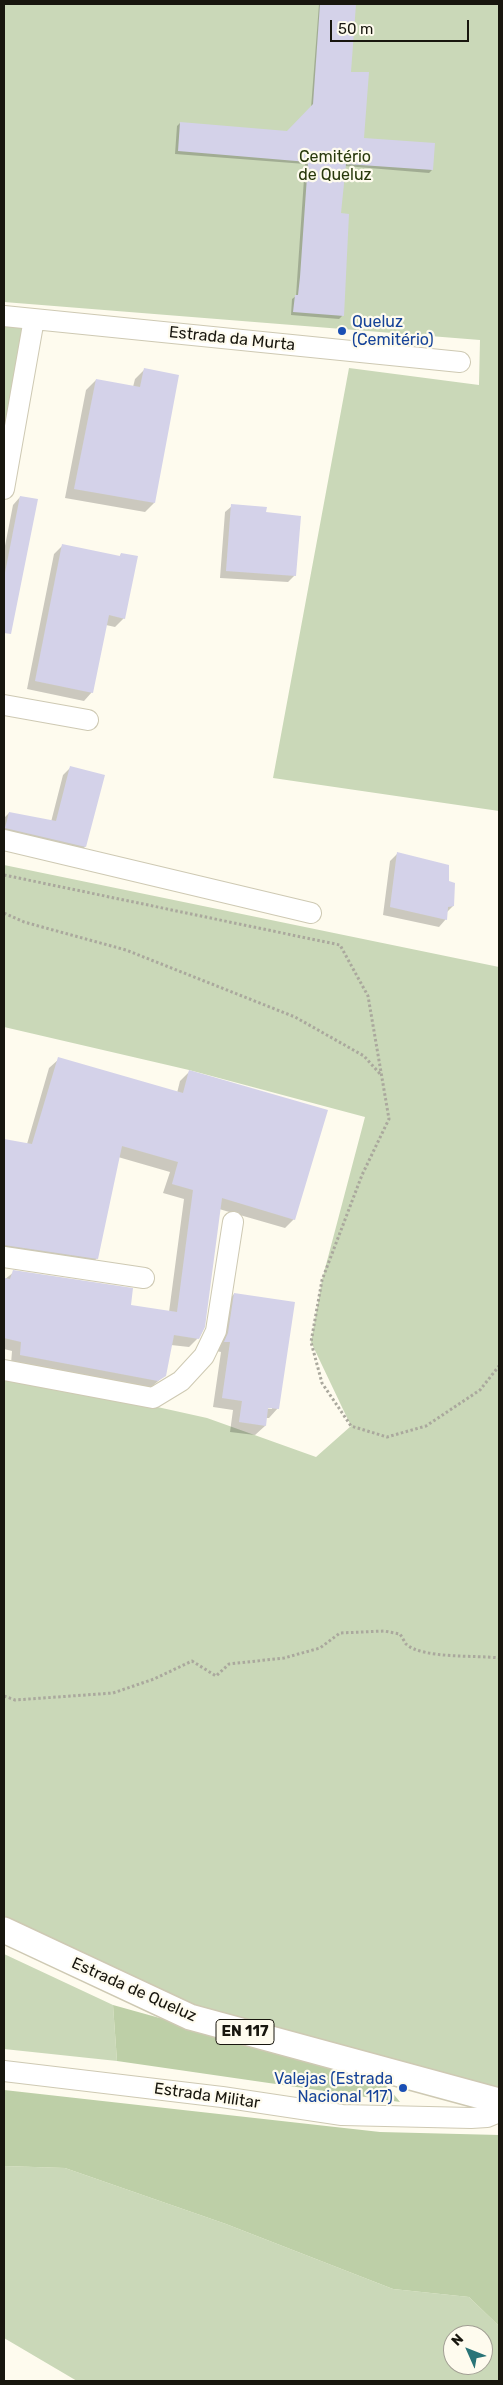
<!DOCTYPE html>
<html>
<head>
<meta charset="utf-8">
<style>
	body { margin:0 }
	#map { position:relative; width:503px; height:2385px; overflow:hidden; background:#fefbee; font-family:Rubik,sans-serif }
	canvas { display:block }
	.frame { position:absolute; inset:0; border:5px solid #18160e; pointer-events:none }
	.north { position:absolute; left:443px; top:2325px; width:50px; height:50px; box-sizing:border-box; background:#fefbee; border:1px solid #a29f94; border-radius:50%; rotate:314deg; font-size:14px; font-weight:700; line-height:20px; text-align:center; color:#18160e }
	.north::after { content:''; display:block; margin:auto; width:18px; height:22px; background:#297477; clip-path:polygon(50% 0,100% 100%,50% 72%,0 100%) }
	.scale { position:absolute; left:330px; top:20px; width:139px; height:22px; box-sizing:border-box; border:2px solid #18160e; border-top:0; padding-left:6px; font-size:15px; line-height:18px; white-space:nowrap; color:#18160e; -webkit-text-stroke:4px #fefbee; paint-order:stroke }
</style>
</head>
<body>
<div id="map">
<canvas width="503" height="2385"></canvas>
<div class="frame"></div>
<div class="north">N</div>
<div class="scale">50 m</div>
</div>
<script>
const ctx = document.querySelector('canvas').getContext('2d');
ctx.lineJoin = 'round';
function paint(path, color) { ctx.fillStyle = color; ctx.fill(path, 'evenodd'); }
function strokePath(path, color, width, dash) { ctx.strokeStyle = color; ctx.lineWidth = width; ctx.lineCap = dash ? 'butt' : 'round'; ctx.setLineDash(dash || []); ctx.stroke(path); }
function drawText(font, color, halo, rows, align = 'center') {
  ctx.font = font + ' Rubik,sans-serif'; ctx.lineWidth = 4.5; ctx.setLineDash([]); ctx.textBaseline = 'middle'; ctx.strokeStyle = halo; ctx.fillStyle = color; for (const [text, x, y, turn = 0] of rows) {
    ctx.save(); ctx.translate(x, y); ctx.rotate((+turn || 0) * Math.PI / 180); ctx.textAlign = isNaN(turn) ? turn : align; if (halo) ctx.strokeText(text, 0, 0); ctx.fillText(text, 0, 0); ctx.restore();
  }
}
paint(new Path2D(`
	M4 4H499V811L273 778 349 368 479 385 480 340 4 302Z
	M34 319 4 444V322Z
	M4 865 499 967V2101L190 2017 4 1919V1373L207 1418 316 1457 351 1426 311 1342 322 1280 365 1117 189 1070 4 1027Z
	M4 1954 113 2005 117 2061 4 2049Z
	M4 2166 65 2168 226 2224 393 2289 469 2297 499 2326V2381H77L4 2338ZM453 2335H483V2365H453Z`), '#cad8b8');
paint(new Path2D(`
	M113 2005 382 2080 400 2102 117 2061Z
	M4 2090 380 2132 499 2135V2326L469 2297 393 2289 226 2224 65 2168 4 2166Z`), '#bdcfa7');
paint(new Path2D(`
	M319 4 355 5 349 73 363 139 432 170 429 173 345 166 340 214 348 215 342 316 339 319 291 315 292 299 296 296 297 281 305 164 175 154 177 126 180 123 287 132 311 108Z
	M144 370 154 503 145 512 65 498 86 390 96 380 133 387 135 379Z
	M20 497 5 626 4 551 13 505Z
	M232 506 265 513 295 575 288 582 220 578 225 512Z
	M63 545 119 557 121 554 124 618 115 627 106 625 92 692 84 701 27 689 54 554Z
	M70 768 85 847 78 853 4 835V818L9 813 51 822 63 775Z
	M397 854 448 882 453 906 447 912 446 919 439 927 383 915 390 861Z
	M59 1059 177 1093 180 1081 190 1071 294 1219 285 1228 219 1209 198 1338 189 1347 171 1345 165 1375 148 1390 11 1364 12 1351 4 1349V1280L14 1272 130 1306 169 1312 184 1199 163 1193 170 1172 118 1157 97 1258 88 1268 4 1256V1140L27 1144 49 1068Z
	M234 1294 278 1408 269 1418H266L265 1426 255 1435 230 1432 233 1410 213 1407 221 1352 216 1351 225 1304ZM272 1407V1409L262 1408Z`), '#0003');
paint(new Path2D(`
	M320 4H356L351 72H369L364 138 435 143 433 170 346 164 341 213 349 214 344 316 293 312 295 295H298L300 277 308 162 178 151 180 122 287 131 313 104Z
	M144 368 179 375 155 503 74 489 96 379 140 387Z
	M20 496 38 499 11 634 4 633V578Z
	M231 504 267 507 266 512 301 516 296 576 226 571Z
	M62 544 120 556 121 553 138 556 125 619 109 615 93 693 35 681Z
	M70 766 105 775 86 847 5 828 9 812 56 821Z
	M397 852 449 865V881L455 883 454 906 448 907 447 920 390 907Z
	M58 1057 183 1093 189 1070 328 1110 295 1220 222 1198 205 1327 199 1339 174 1335 166 1376 158 1381 20 1355 21 1342 4 1338V1278L10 1279 13 1270 133 1288 131 1305 177 1312 193 1190 172 1184 178 1162 122 1146 98 1259 4 1245V1139L32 1144Z
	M234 1293 295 1302 279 1409 268 1408 266 1426 239 1422 242 1401 222 1398 230 1342H224L228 1333Z`), '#d4d2e9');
const minor = new Path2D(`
	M4 316 460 362
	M4 489 34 319
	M4 705 88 720
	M4 840 311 913
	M4 1257 144 1278
	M4 1370 153 1398 181 1381 204 1356 216 1331 233 1222
	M4 2071 222 2097 342 2115 471 2118 487 2117 499 2112`);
const major = new Path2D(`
	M4 1930 190 2017 499 2101`);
strokePath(minor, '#cec9b3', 22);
strokePath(major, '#cec9b3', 28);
strokePath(new Path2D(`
	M4 875 340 945 368 996 389 1119 362 1175 322 1280 311 1342 322 1383 351 1426 387 1437 426 1426 480 1390 499 1366
	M4 913 24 922 126 950 295 1017 364 1056 381 1075
	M4 1696 15 1700 113 1693 154 1679 192 1661 216 1676 229 1664 284 1658 320 1648 340 1633 384 1631 400 1634C402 1637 404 1641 406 1644 422 1659 477 1655 499 1658`), '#aaa89d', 3, [2.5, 2.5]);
strokePath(minor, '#fff', 20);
strokePath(major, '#fff', 25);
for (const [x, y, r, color] of [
	[342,331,5,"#1a4fb4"],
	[403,2088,5,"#1a4fb4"]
]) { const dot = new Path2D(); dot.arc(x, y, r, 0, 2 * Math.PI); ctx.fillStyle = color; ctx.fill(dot); strokePath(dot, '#fefbee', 2); }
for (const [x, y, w] of [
	[245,2032,58]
]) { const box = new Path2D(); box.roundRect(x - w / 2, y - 12.5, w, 25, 4); ctx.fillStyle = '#fefbee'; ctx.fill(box); strokePath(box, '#18160e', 1); }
drawText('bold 15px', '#18160e', null, [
	["EN 117",245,2032]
]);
drawText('16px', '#28380b', '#fefbee', [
	["Cemitério",335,157],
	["de Queluz",335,175]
]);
drawText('16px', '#164399', '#fefbee', [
	["Queluz",352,322],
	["(Cemitério)",352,340],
	["Valejas (Estrada",393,2079,"right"],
	["Nacional 117)",393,2097,"right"]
], 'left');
drawText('16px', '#18160e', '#fefbee', [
	["Estrada da Murta",232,339,6],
	["Estrada de Queluz",134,1990,24],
	["Estrada Militar",207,2096,8]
]);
</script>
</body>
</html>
